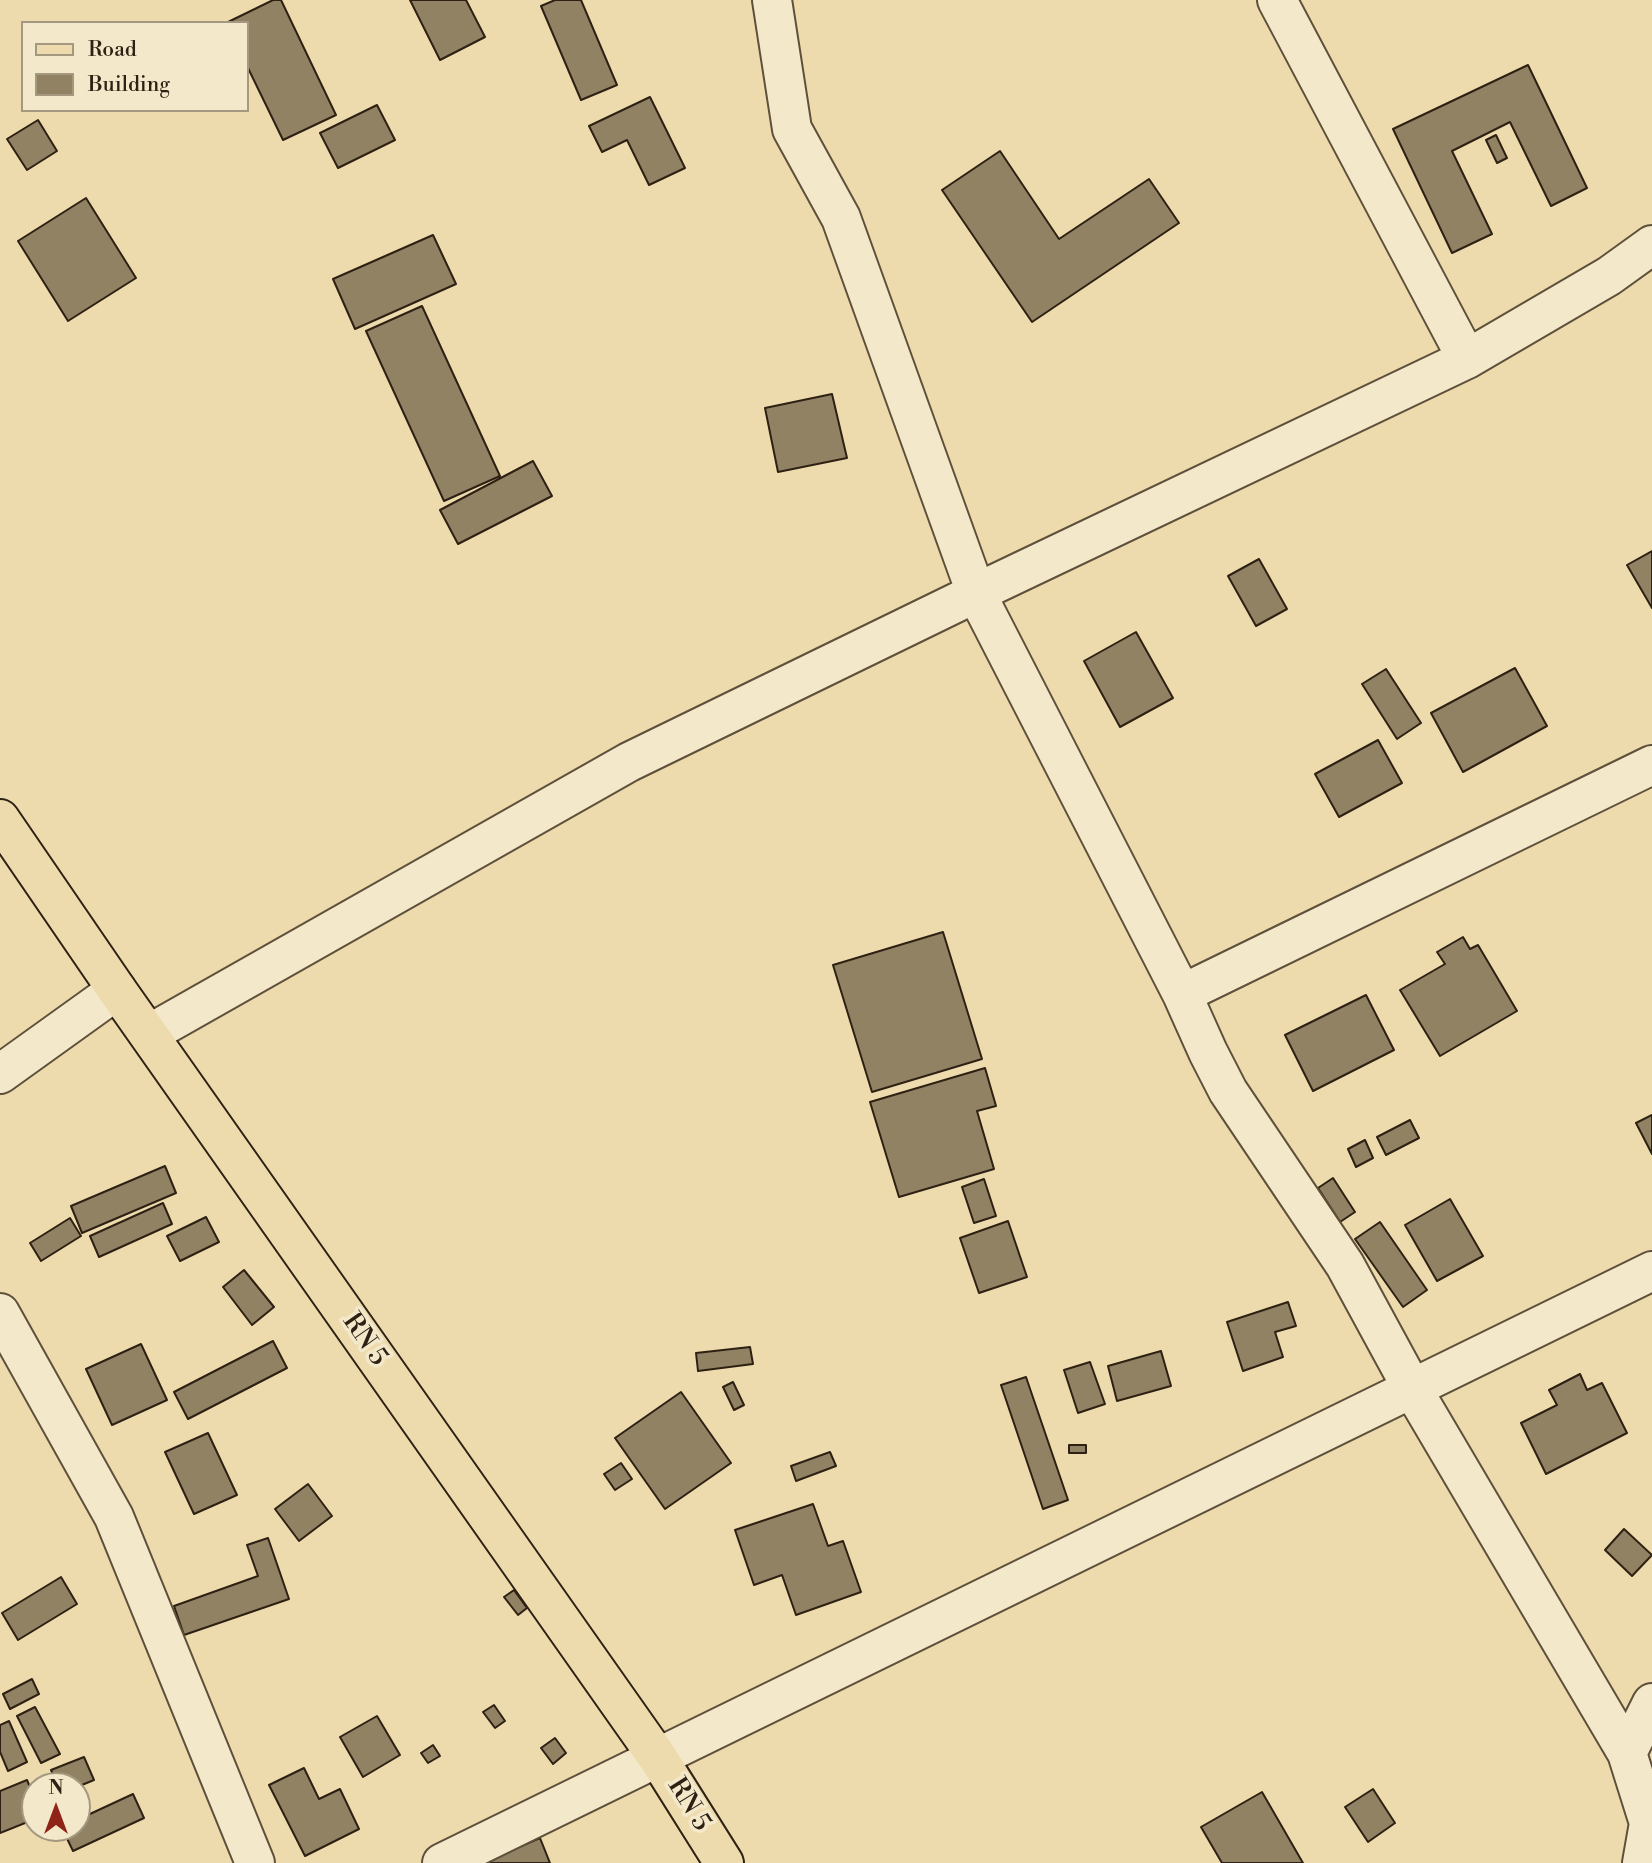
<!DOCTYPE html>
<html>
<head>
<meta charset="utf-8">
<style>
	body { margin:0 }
	#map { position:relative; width:1652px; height:1863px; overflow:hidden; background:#eddbad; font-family:"Libre Bodoni",serif }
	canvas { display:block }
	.legend { position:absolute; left:21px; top:21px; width:228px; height:91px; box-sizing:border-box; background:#f3e8ca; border:2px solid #a49881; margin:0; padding:9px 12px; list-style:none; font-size:21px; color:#2e2113 }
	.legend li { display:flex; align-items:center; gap:14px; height:35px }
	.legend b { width:35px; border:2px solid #a49881 }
	.north { position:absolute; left:21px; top:1772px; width:70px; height:70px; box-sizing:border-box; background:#f3e8ca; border:2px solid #a49881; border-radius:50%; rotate:0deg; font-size:19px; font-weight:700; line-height:28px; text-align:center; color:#2e2113 }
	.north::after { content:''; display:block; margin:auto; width:24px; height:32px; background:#8f2418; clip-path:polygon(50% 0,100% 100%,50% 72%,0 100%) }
</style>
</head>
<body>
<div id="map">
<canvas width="1652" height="1863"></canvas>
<ul class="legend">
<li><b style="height:9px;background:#eddbad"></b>Road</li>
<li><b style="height:19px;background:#918263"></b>Building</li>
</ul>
<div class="north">N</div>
</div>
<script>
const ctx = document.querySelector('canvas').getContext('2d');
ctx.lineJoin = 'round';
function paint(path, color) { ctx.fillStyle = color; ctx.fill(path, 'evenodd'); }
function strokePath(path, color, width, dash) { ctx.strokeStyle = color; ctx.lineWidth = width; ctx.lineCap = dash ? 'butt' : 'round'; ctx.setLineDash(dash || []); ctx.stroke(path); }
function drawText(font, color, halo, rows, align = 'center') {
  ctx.font = font + ' "Libre Bodoni",serif'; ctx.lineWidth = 7; ctx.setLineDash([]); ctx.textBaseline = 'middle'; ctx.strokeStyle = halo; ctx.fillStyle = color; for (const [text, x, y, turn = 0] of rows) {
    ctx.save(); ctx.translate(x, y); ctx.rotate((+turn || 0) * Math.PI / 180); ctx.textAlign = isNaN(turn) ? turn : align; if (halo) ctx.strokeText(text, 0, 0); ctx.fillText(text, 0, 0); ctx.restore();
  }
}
const building = new Path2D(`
	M273 0H281L336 115 283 140 247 66V23H226Z
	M410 0H466L485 37 440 60Z
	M555 0H581L617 85 581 100 541 6Z
	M1528 65 1587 188 1551 206 1510 122 1452 151 1492 234 1452 253 1393 129Z
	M650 97 685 168 649 185 627 140 602 152 589 126Z
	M377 105 395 140 338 168 320 133Z
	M38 120 57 151 27 170 7 139Z
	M1496 135 1507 158 1497 163 1486 140Z
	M1000 151 1059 239 1149 179 1179 223 1032 322 942 190Z
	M86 198 136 278 68 321 18 241Z
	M433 235 456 284 355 329 333 279Z
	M422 306 500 476 444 501 366 331Z
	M832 394 847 458 778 472 765 408Z
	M533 461 552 496 458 544 440 510Z
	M1652 551V608L1627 565Z
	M1259 559 1287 609 1256 626 1228 576Z
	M1136 632 1173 698 1120 727 1084 661Z
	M1515 668 1547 726 1463 772 1431 713Z
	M1386 669 1421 723 1397 739 1362 684Z
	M1378 740 1402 783 1339 817 1315 774Z
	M943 932 982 1059 872 1092 833 965Z
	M1463 937 1470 949 1478 945 1517 1011 1440 1056 1400 990 1445 964 1437 952Z
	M1366 995 1394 1050 1313 1091 1285 1035Z
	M985 1068 996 1106 977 1111 994 1169 899 1197 870 1102Z
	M1652 1115V1154L1636 1123Z
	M1410 1120 1419 1138 1386 1155 1377 1137Z
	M1365 1140 1373 1158 1356 1167 1348 1149Z
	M165 1166 176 1193 82 1233 71 1206Z
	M1333 1178 1355 1212 1340 1222 1318 1188Z
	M984 1179 996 1216 974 1223 962 1187Z
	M1450 1199 1483 1256 1437 1281 1405 1225Z
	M163 1203 172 1224 99 1257 90 1236Z
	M206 1217 219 1242 180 1261 167 1236Z
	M70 1218 81 1236 41 1261 30 1243Z
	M1008 1221 1027 1277 979 1293 960 1238Z
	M1380 1222 1427 1290 1403 1307 1355 1239Z
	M244 1270 274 1307 252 1325 223 1287Z
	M1288 1302 1296 1326 1275 1332 1283 1357 1243 1371 1227 1322Z
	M273 1341 287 1368 188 1419 174 1392Z
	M141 1344 167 1400 112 1425 86 1369Z
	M750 1347 753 1364 698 1371 696 1353Z
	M1161 1351 1171 1386 1117 1401 1108 1366Z
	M1090 1362 1105 1404 1078 1413 1064 1370Z
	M1580 1374 1587 1390 1602 1383 1627 1433 1546 1474 1521 1423 1557 1405 1549 1390Z
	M1026 1377 1068 1500 1043 1509 1001 1385Z
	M733 1382 744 1405 734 1410 723 1387Z
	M681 1392 731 1463 665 1509 615 1438Z
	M208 1433 237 1495 194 1514 165 1452Z
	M1069 1445H1086V1453H1069Z
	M830 1452 836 1466 796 1481 791 1466Z
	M621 1463 632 1479 615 1490 604 1474Z
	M308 1484 332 1516 299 1541 275 1509Z
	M813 1504 828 1546 843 1541 861 1592 796 1615 782 1575 754 1585 735 1530Z
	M1624 1529 1652 1555 1632 1576 1605 1550Z
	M268 1538 289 1599 184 1635 174 1606 258 1576 247 1545Z
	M61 1577 77 1604 18 1640 2 1613Z
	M514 1590 527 1608 518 1615 504 1597Z
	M32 1679 39 1694 10 1709 3 1694Z
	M494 1705 505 1721 495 1728 483 1712Z
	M35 1707 60 1754 41 1763 17 1716Z
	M377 1716 400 1755 363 1777 340 1737Z
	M9 1721 27 1762 8 1771 0 1752V1725Z
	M555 1738 566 1753 553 1764 541 1748Z
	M433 1745 440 1756 428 1763 421 1753Z
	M84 1757 94 1780 77 1787 58 1786 51 1770Z
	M304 1768 319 1799 340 1789 359 1829 305 1856 269 1785Z
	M27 1780 35 1799V1819L0 1833V1791Z
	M1373 1789 1395 1823 1368 1842 1345 1807Z
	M1262 1792 1303 1863H1222L1201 1827Z
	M133 1794 144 1818 73 1851 62 1828H77V1820Z
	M540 1838 550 1863H482Z`);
paint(building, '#918263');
strokePath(building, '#2e2113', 2);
const street = new Path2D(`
	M772 0 792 129 841 218 976 593 1182 994 1208 1052 1228 1091 1345 1265 1413 1390 1627 1753 1649 1823 1652 1826
	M1277 0 1467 359
	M1182 994 1652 765
	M149 1034 629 762 976 593 1467 359 1609 276 1652 245
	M0 1074 117 990
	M0 1313 114 1517 255 1863
	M1627 1753 1652 1703
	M442 1863 1652 1271
	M1642 1863 1649 1823`);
const primary = new Path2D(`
	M0 819 117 990 658 1758 724 1863`);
strokePath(street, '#5e503a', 42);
strokePath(primary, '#2e2113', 42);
strokePath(street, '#f3e8ca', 38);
strokePath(primary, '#eddbad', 38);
drawText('26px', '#2e2113', '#f3e8ca', [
	["RN 5",364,1340,55],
	["RN 5",688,1805,58]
]);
</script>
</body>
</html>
